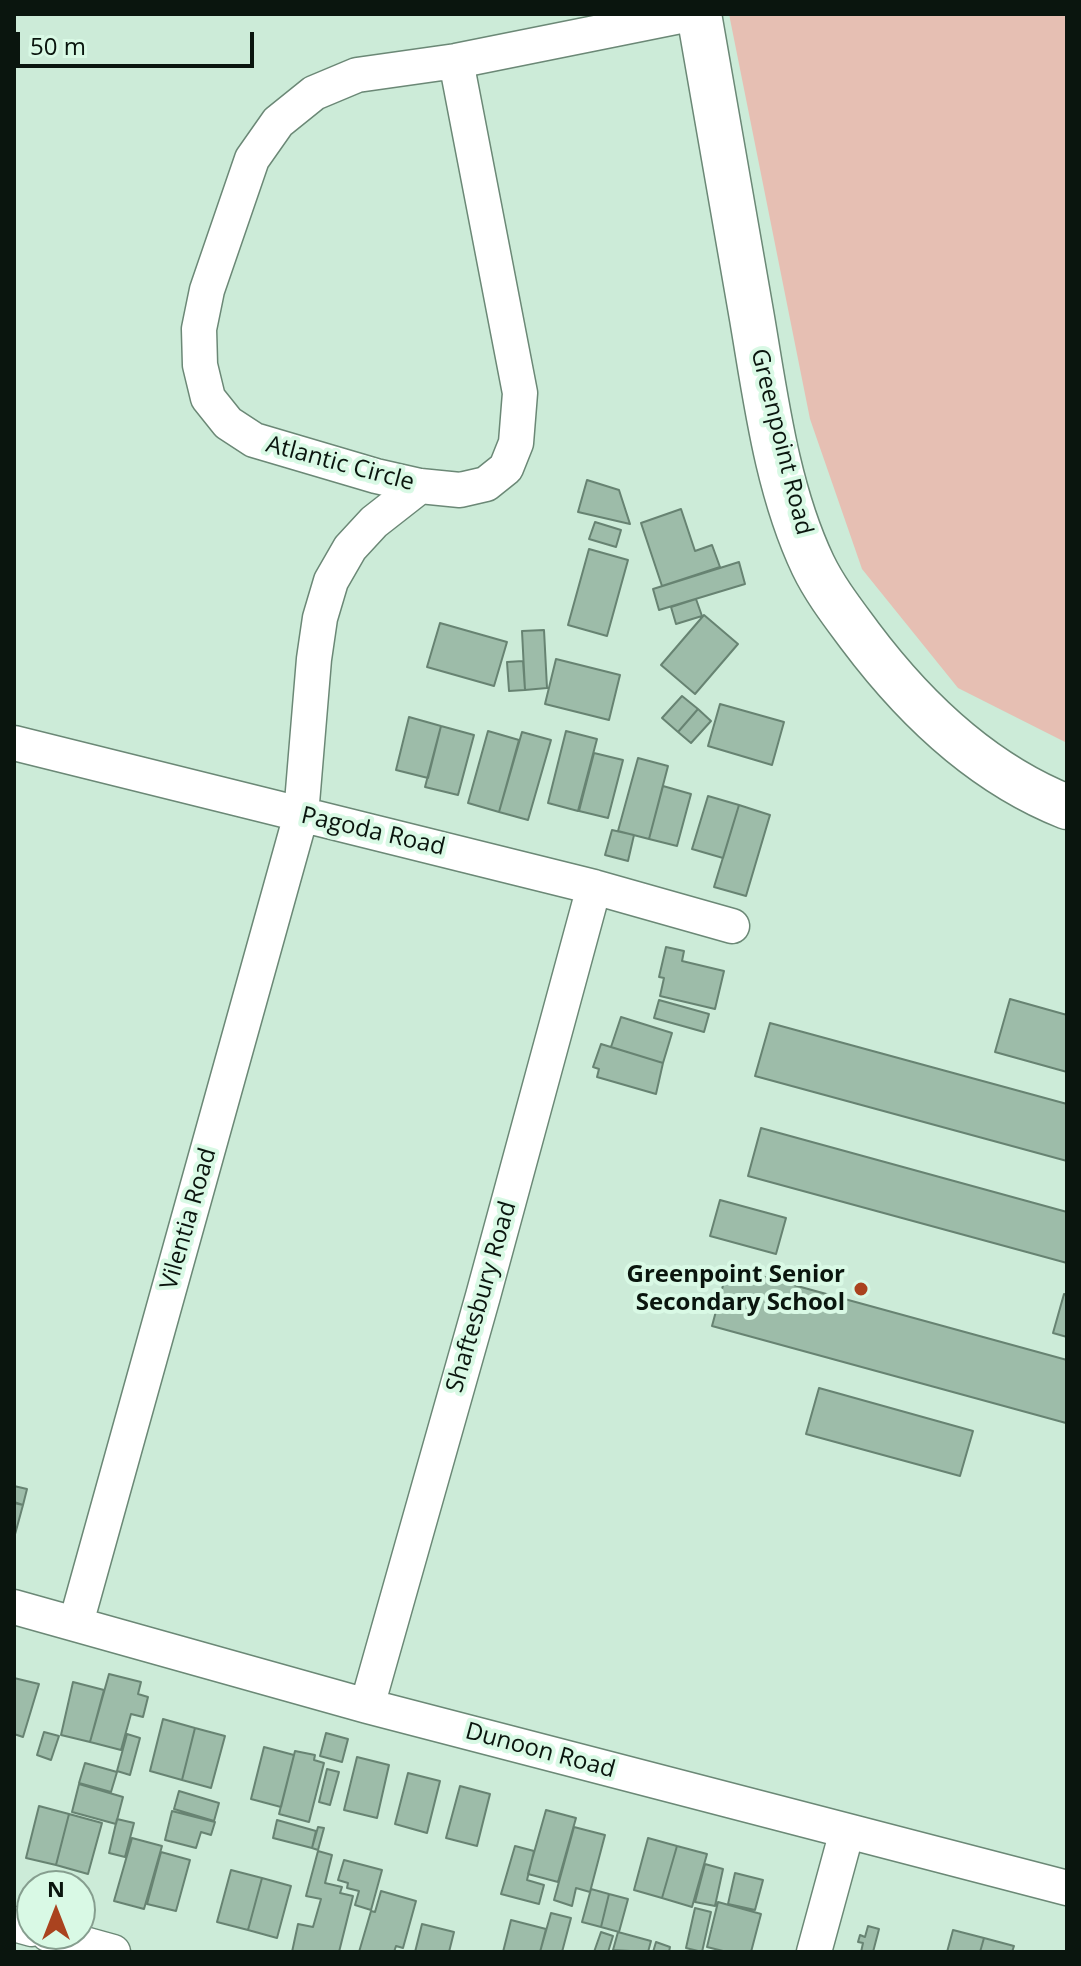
<!DOCTYPE html>
<html>
<head>
<meta charset="utf-8">
<style>
	body { margin:0 }
	#map { position:relative; width:1081px; height:1966px; overflow:hidden; background:#ccebd8; font-family:"Open Sans",sans-serif }
	canvas { display:block }
	.frame { position:absolute; inset:0; border:16px solid #0a150e; pointer-events:none }
	.north { position:absolute; left:16px; top:1870px; width:80px; height:80px; box-sizing:border-box; background:#d9f9e5; border:2px solid #869e8f; border-radius:50%; rotate:0deg; font-size:22px; font-weight:700; line-height:32px; text-align:center; color:#0a150e }
	.north::after { content:''; display:block; margin:auto; width:28px; height:36px; background:#aa431f; clip-path:polygon(50% 0,100% 100%,50% 72%,0 100%) }
	.scale { position:absolute; left:16px; top:32px; width:238px; height:36px; box-sizing:border-box; border:4px solid #0a150e; border-top:0; padding-left:10px; font-size:24px; line-height:28px; white-space:nowrap; color:#0a150e; -webkit-text-stroke:6px #d9f9e5; paint-order:stroke }
</style>
</head>
<body>
<div id="map">
<canvas width="1081" height="1966"></canvas>
<div class="frame"></div>
<div class="north">N</div>
<div class="scale">50 m</div>
</div>
<script>
const ctx = document.querySelector('canvas').getContext('2d');
ctx.lineJoin = 'round';
function paint(path, color) { ctx.fillStyle = color; ctx.fill(path, 'evenodd'); }
function strokePath(path, color, width, dash) { ctx.strokeStyle = color; ctx.lineWidth = width; ctx.lineCap = dash ? 'butt' : 'round'; ctx.setLineDash(dash || []); ctx.stroke(path); }
function drawText(font, color, halo, rows, align = 'center') {
  ctx.font = font + ' "Open Sans",sans-serif'; ctx.lineWidth = 8; ctx.setLineDash([]); ctx.textBaseline = 'middle'; ctx.strokeStyle = halo; ctx.fillStyle = color; for (const [text, x, y, turn = 0] of rows) {
    ctx.save(); ctx.translate(x, y); ctx.rotate((+turn || 0) * Math.PI / 180); ctx.textAlign = isNaN(turn) ? turn : align; if (halo) ctx.strokeText(text, 0, 0); ctx.fillText(text, 0, 0); ctx.restore();
  }
}
paint(new Path2D(`
	M729 14H1067V743L958 688 862 569 810 419Z`), '#e6bfb3');
const building = new Path2D(`
	M587 480 619 490 630 524 578 512Z
	M681 509 695 551 712 545 720 567 662 586 641 523Z
	M595 522 621 530 616 547 589 539Z
	M589 549 628 560 607 636 568 625Z
	M739 562 745 584 659 610 653 589Z
	M696 599 702 616 676 624 671 607Z
	M704 615 738 644 695 694 661 665Z
	M440 623 507 642 494 686 427 667Z
	M544 630 547 688 525 690 522 631Z
	M556 659 620 675 609 720 545 704Z
	M523 661 525 690 509 691 507 662Z
	M682 696 698 709 678 732 662 718Z
	M720 704 784 722 772 765 708 746Z
	M698 709 711 721 691 743 678 732Z
	M409 717 441 726 428 778 396 770Z
	M441 726 474 735 458 795 425 787Z
	M488 731 519 740 499 812 468 803Z
	M566 731 597 739 578 811 548 803Z
	M522 732 551 740 528 820 499 812Z
	M594 753 623 760 608 818 579 811Z
	M638 758 668 766 649 839 618 831Z
	M663 786 691 794 677 846 649 839Z
	M708 796 739 805 723 858 692 849Z
	M739 805 770 815 746 896 714 887Z
	M612 830 634 835 628 861 605 855Z
	M666 947 684 951 682 961 724 971 715 1009 660 996 664 978 659 977Z
	M1010 999 1067 1015V1072L995 1052Z
	M659 1000 709 1014 704 1032 654 1018Z
	M621 1017 672 1033 663 1063 611 1047Z
	M770 1023 1067 1104V1161L755 1076Z
	M601 1044 663 1063 656 1094 597 1077 599 1069 593 1067Z
	M761 1128 1067 1212V1263L748 1176Z
	M720 1200 786 1218 776 1254 710 1236Z
	M728 1267 1067 1360 1066 1423 712 1326Z
	M1064 1294 1067 1295V1337L1053 1333Z
	M819 1388 973 1431 960 1476 806 1434Z
	M14 1486 27 1489 23 1505 14 1502Z
	M14 1503 23 1505 14 1538Z
	M109 1674 141 1682 138 1694 148 1697 143 1717 131 1714 121 1750 90 1742Z
	M14 1678 39 1684 23 1737 14 1734Z
	M73 1682 104 1690 90 1742 61 1735Z
	M163 1719 195 1728 182 1780 150 1771Z
	M195 1728 225 1736 211 1788 182 1780Z
	M44 1732 59 1736 51 1760 37 1755Z
	M326 1733 348 1739 342 1762 320 1756Z
	M127 1734 140 1738 130 1775 117 1771Z
	M264 1747 294 1755 281 1807 251 1799Z
	M295 1751 315 1755 314 1760 324 1763 309 1822 279 1814Z
	M357 1757 389 1765 377 1818 344 1810Z
	M85 1763 117 1772 111 1792 79 1783Z
	M327 1769 339 1772 330 1805 319 1802Z
	M408 1773 440 1781 427 1833 395 1824Z
	M79 1784 123 1797 116 1824 72 1812Z
	M460 1786 490 1794 477 1846 446 1838Z
	M179 1791 219 1803 214 1821 174 1809Z
	M39 1806 69 1814 56 1865 26 1858Z
	M546 1810 576 1818 558 1882 528 1874Z
	M172 1811 215 1822 211 1835 201 1832 196 1848 165 1840Z
	M69 1814 102 1823 88 1874 56 1865Z
	M117 1819 134 1823 125 1857 109 1853Z
	M277 1820 316 1831 312 1848 273 1838Z
	M318 1827 324 1828 318 1850 312 1848Z
	M574 1827 605 1835 590 1892 576 1888 572 1906 554 1900Z
	M132 1838 162 1846 144 1909 114 1901Z
	M648 1838 677 1846 662 1898 634 1890Z
	M515 1846 534 1851 527 1880 544 1885 539 1904 501 1894Z
	M677 1846 707 1854 692 1907 662 1898Z
	M318 1851 332 1855 325 1883 342 1887 340 1893 353 1896 339 1952H292L298 1924 313 1927 321 1899 306 1896Z
	M161 1852 190 1860 176 1911 147 1904Z
	M344 1860 382 1870 371 1910 355 1905 359 1891 347 1888 348 1883 338 1880Z
	M705 1864 723 1869 715 1906 695 1902Z
	M231 1870 262 1878 248 1930 217 1922Z
	M735 1873 763 1880 755 1910 728 1904Z
	M262 1878 291 1886 277 1938 248 1930Z
	M591 1889 609 1894 601 1927 582 1922Z
	M381 1891 416 1901 403 1948 396 1946 394 1952H359L371 1911 375 1912Z
	M609 1894 628 1899 619 1932 601 1927Z
	M718 1902 761 1914 751 1952H727L707 1947Z
	M695 1908 711 1912 702 1952 686 1948Z
	M551 1913 571 1918 562 1952H540Z
	M511 1920 546 1929 540 1952H503Z
	M422 1924 454 1932 449 1952H415Z
	M868 1926 879 1929 873 1952H861L863 1943 858 1942 860 1935 865 1937Z
	M953 1930 984 1938 980 1952H947Z
	M601 1932 613 1936 608 1952H594Z
	M618 1932 651 1941 648 1952 613 1950Z
	M984 1938 1014 1946 1012 1952H980Z
	M656 1942 670 1947 669 1952H653Z`);
paint(building, '#9dbca9');
strokePath(building, '#678372', 2);
const minor = new Path2D(`
	M456 61 520 393 516 443 506 468 486 484 460 490 420 486 376 476 254 440 228 423 208 398 200 365 199 329 207 290 252 159 278 122 314 93 357 75 456 61 690 14
	M14 743 594 887 732 926
	M14 1607 367 1706 1067 1888
	M76 1623 301 815 314 659 320 618 331 581 350 548 374 522 420 486
	M367 1706 483 1296 594 887
	M14 1924 32 1929
	M48 1934 113 1952
	M814 1952 847 1831`);
const tertiary = new Path2D(`
	M699 14C717 115 734 217 752 318 766 400 777 489 813 565 825 590 843 613 860 636 914 708 981 773 1067 807`);
strokePath(minor, '#6b8876', 37);
strokePath(tertiary, '#6b8876', 47);
strokePath(minor, '#fff', 34);
strokePath(tertiary, '#fff', 44);
for (const [x, y, r, color] of [
	[861,1289,8,"#aa431f"]
]) { const dot = new Path2D(); dot.arc(x, y, r, 0, 2 * Math.PI); ctx.fillStyle = color; ctx.fill(dot); strokePath(dot, '#d9f9e5', 3); }
drawText('24px', '#0a150e', '#d9f9e5', [
	["Greenpoint Road",781,442,76],
	["Atlantic Circle",340,464,15],
	["Pagoda Road",373,832,13],
	["Vilentia Road",189,1219,-74],
	["Shaftesbury Road",482,1297,-74],
	["Dunoon Road",540,1751,15]
]);
drawText('bold 24px', '#0a150e', '#d9f9e5', [
	["Greenpoint Senior",845,1275],
	["Secondary School",845,1303]
], 'right');
</script>
</body>
</html>
